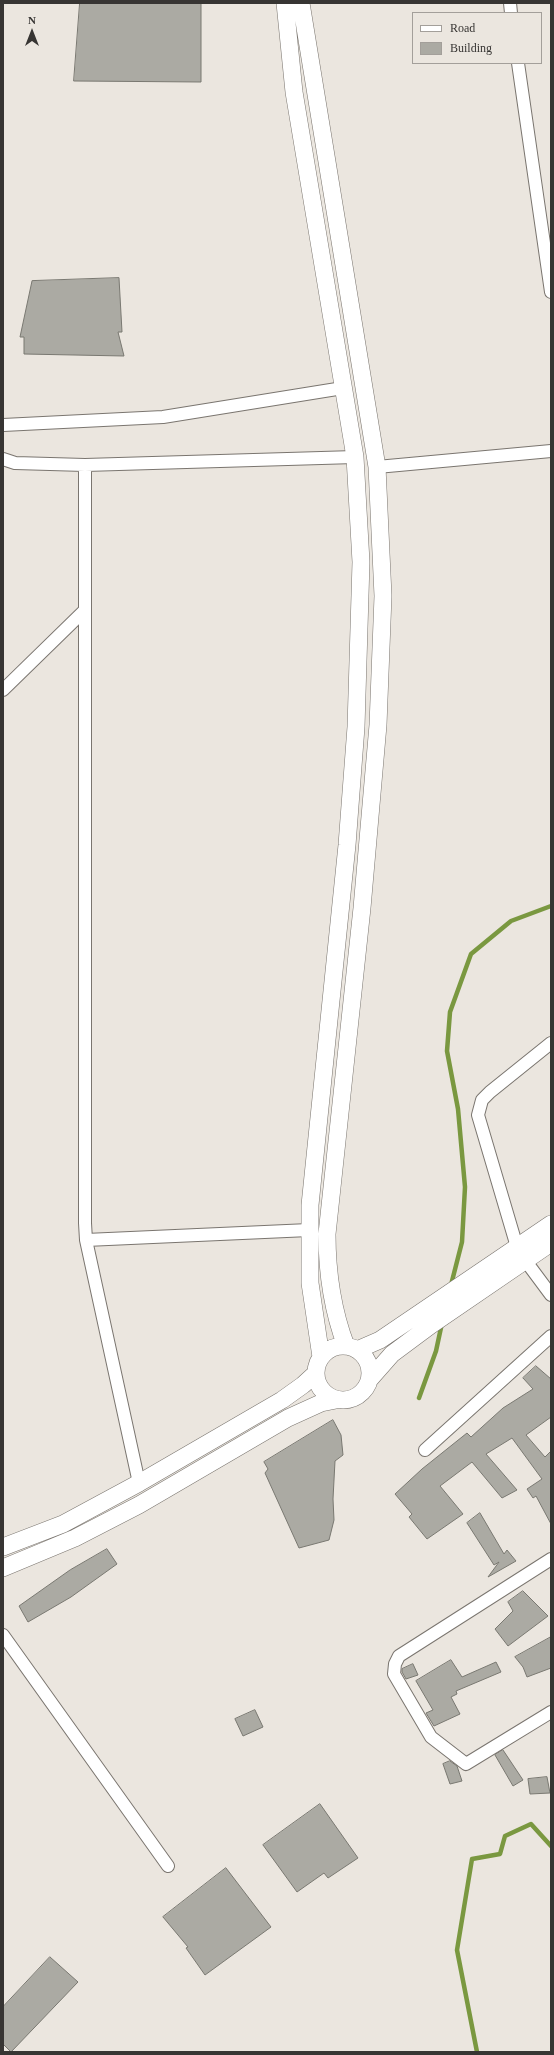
<!DOCTYPE html>
<html>
<head>
<meta charset="utf-8">
<style>
	body { margin:0 }
	#map { position:relative; width:554px; height:2055px; overflow:hidden; background:#ebe6df; font-family:"Times New Roman",serif }
	canvas { display:block }
	.frame { position:absolute; inset:0; border:4px solid #373533; pointer-events:none }
	.legend { position:absolute; left:412px; top:12px; width:130px; height:52px; box-sizing:border-box; background:#ebe6df; border:1px solid #a39f9a; margin:0; padding:5px 7px; list-style:none; font-size:12px; color:#373533 }
	.legend li { display:flex; align-items:center; gap:8px; height:20px }
	.legend b { width:20px; border:1px solid #a39f9a }
	.north { position:absolute; left:12px; top:12px; width:40px; height:40px; -webkit-text-stroke:3px #ebe6df; paint-order:stroke; rotate:0deg; font-size:11px; font-weight:700; line-height:16px; text-align:center; color:#373533 }
	.north::after { content:''; display:block; margin:auto; width:14px; height:18px; background:#373533; clip-path:polygon(50% 0,100% 100%,50% 72%,0 100%) }
</style>
</head>
<body>
<div id="map">
<canvas width="554" height="2055"></canvas>
<div class="frame"></div>
<ul class="legend">
<li><b style="height:5px;background:#fff"></b>Road</li>
<li><b style="height:11px;background:#abaaa3"></b>Building</li>
</ul>
<div class="north">N</div>
</div>
<script>
const ctx = document.querySelector('canvas').getContext('2d');
ctx.lineJoin = 'round';
function strokePath(path, color, width, dash) { ctx.strokeStyle = color; ctx.lineWidth = width; ctx.lineCap = dash ? 'butt' : 'round'; ctx.setLineDash(dash || []); ctx.stroke(path); }
function paint(path, color) { ctx.fillStyle = color; ctx.fill(path, 'evenodd'); }
strokePath(new Path2D(`
	M451 1285 462 1242 465 1187 458 1109 447 1051 450 1012 471 954 511 921 551 906
	M419 1398 436 1351 442 1323
	M477 2052 457 1950 472 1859 500 1854 505 1836 531 1824 551 1846`), '#7a9840', 4.5);
const building = new Path2D(`
	M80 3H201V82L74 81Z
	M119 278 122 332H118L124 356 24 354V337H20L32 281Z
	M536 1366 551 1379V1417L526 1435 545 1457 551 1451V1524L536 1496 533 1498 527 1489 542 1479 512 1438 486 1454 517 1490 502 1498 472 1462 440 1486 463 1514 427 1539 409 1517 412 1514 395 1494 422 1469 467 1433 471 1437 503 1408 533 1389 523 1378Z
	M333 1420 341 1435 343 1455 335 1461 333 1499 334 1520 329 1540 299 1548 265 1473 268 1469 264 1462Z
	M480 1513 504 1554 507 1550 516 1561 488 1577 499 1562 494 1565 467 1523Z
	M107 1549 117 1564 71 1597 28 1622 19 1606 70 1570Z
	M523 1591 548 1616 508 1646 495 1629 513 1611 508 1602Z
	M551 1637V1668L527 1677 523 1667 515 1657Z
	M451 1660 462 1677 496 1662 501 1672 456 1691 457 1694 451 1697 460 1714 434 1726 426 1713 433 1710 416 1681Z
	M413 1664 418 1675 406 1679 402 1672V1669Z
	M255 1710 263 1727 243 1736 235 1719Z
	M503 1750 523 1780 513 1786 495 1755Z
	M450 1761 457 1766 462 1781 450 1784 443 1764Z
	M547 1777 550 1793 530 1794 528 1779Z
	M320 1804 358 1858 328 1878 324 1873 297 1892 263 1845Z
	M226 1868 271 1927 205 1975 186 1948 188 1947 163 1917Z
	M50 1957 78 1982 11 2052 3 2044V2007Z`);
paint(building, '#abaaa3');
strokePath(building, '#797871', 1);
const street = new Path2D(`
	M510 3 511 13
	M518 63 551 292
	M3 425 163 417 343 388
	M3 459 15 463 85 465 355 457
	M85 465V1223L86 1240 139 1483
	M377 467 551 451
	M3 690 85 610
	M86 1240 309 1230
	M517 1247 478 1115 482 1100 490 1092 551 1043
	M525 1260 551 1295
	M425 1450 551 1336
	M551 1559 399 1656 395 1664 394 1674 431 1737 466 1764 551 1712
	M3 1635 168 1866`);
const secondary = new Path2D(`
	M285 3 294 92 355 457 361 562 356 727 347 845 310 1205V1283L321 1357
	M301 3 377 467 383 596 378 725 362 908 327 1234C327 1273 332 1309 346 1346
	M316 1373a27 27 0 1 1 54 0a27 27 0 1 1-54 0Z
	M357 1350 380 1340 551 1224
	M370 1379 392 1354 431 1325 551 1243
	M3 1547 63 1524 139 1483 282 1400 303 1385 315 1374
	M3 1568 75 1538 139 1505 288 1418 321 1403 336 1400`);
strokePath(street, '#7a756f', 14);
strokePath(secondary, '#7a756f', 18);
strokePath(street, '#fff', 12);
strokePath(secondary, '#fff', 17);
</script>
</body>
</html>
